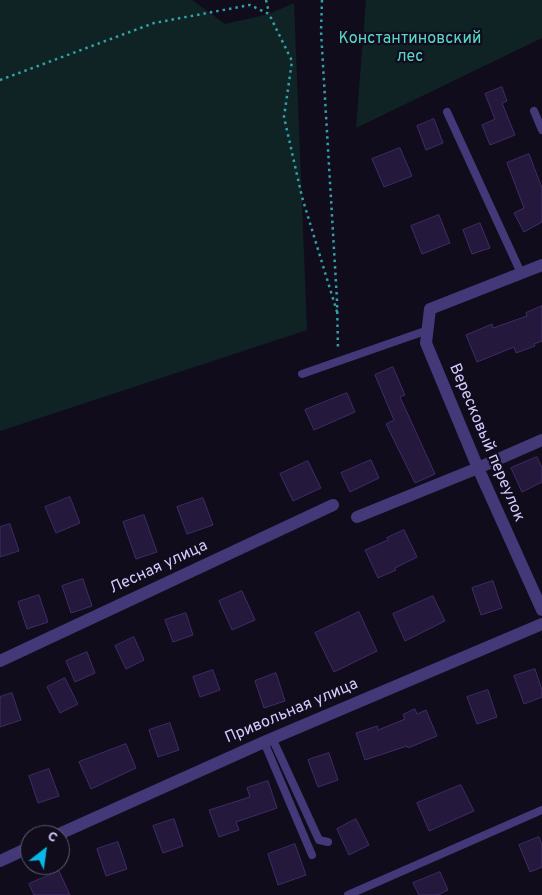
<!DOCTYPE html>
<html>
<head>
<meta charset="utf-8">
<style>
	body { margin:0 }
	#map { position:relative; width:542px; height:895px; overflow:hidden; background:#110c1c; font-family:Overpass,sans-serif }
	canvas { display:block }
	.north { position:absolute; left:20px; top:825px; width:50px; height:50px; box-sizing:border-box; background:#110c1c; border:1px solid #5f5876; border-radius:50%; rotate:30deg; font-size:14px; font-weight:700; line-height:20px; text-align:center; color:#d5c9fd }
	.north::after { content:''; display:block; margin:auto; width:18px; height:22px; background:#09b7e8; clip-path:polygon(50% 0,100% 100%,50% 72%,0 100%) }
</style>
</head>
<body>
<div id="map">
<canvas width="542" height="895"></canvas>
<div class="north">С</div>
</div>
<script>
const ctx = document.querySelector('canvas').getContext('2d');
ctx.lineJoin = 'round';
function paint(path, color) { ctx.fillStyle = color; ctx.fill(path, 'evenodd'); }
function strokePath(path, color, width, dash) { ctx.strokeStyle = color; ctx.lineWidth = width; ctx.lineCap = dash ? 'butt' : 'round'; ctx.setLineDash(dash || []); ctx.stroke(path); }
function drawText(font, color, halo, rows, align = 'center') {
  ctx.font = font + ' Overpass,sans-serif'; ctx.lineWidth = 4.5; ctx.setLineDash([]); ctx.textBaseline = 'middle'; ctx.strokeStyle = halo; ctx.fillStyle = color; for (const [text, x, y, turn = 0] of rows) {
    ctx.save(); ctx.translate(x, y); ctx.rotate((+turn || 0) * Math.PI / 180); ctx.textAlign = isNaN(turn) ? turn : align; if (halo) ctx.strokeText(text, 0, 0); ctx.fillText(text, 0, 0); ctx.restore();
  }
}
paint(new Path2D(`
	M0 0H192L225 24 269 14 294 3 307 330 0 431Z
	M366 0H542V38L356 128Z`), '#0f2325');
const building = new Path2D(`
	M502 87 507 101 502 103 515 135 490 145 482 125 495 119 485 94Z
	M434 119 443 143 426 150 417 126Z
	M400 148 412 176 384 187 372 159Z
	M529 154 542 188V222L524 232 514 213 524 208 507 163Z
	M439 215 450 243 422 254 411 226Z
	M480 223 490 248 472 254 463 230Z
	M542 306V341L534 344 535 346 516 353 514 347 477 362 466 335 492 324 493 328 527 316 526 313Z
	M393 367 405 395 400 397 435 474 415 483 386 424 394 420 375 375Z
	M347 393 355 412 314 430 305 410Z
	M537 457 542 468V482L522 492 511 468Z
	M371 460 379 478 350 492 341 473Z
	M308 461 321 488 293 501 280 474Z
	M70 497 80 523 56 533 45 507Z
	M203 498 213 525 187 534 177 507Z
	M144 515 157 552 136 559 123 522Z
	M10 524 19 551 0 557V527Z
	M404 530 417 557 395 568 396 570 378 578 365 550 388 540 387 538Z
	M83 579 92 606 71 613 62 586Z
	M493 581 502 608 481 615 472 588Z
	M242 591 255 620 232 630 219 601Z
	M39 595 48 622 27 629 18 602Z
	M433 596 445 621 405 641 393 614Z
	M359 612 377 651 334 672 315 633Z
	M186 613 193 635 173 642 165 620Z
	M134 637 144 660 126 669 115 646Z
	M87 652 95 673 75 682 66 661Z
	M535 669 542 690V697L524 704 514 676Z
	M213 670 220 690 200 697 193 677Z
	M276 673 285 701 264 708 255 681Z
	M65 678 78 704 60 713 47 687Z
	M488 690 497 717 477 724 467 697Z
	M12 693 21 720 0 727V697Z
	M415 709 417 714 426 710 437 736 408 748 407 746 365 760 356 733 377 726 378 730 405 719 403 715Z
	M170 723 179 750 158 757 149 730Z
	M126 744 136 768 91 789 79 762Z
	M329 753 338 780 318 787 308 760Z
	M49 769 59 796 38 803 29 776Z
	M268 781 277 808 236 822 239 830 219 837 209 810 250 797 247 788Z
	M461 785 474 811 429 831 417 803Z
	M174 819 183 846 163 853 153 826Z
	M356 819 369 845 349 855 337 829Z
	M539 837 542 845V867L530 872 519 845Z
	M118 842 127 869 106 876 97 849Z
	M295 844 306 875 278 885 268 854Z
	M59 871 70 895H34L29 884Z
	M440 872 448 890 438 895H419L413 883Z`);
paint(building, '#24193c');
strokePath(building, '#3f2c67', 1);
strokePath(new Path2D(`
	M266 0 269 13
	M322 0 321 31 337 300 338 350
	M0 80 154 23 250 5 269 14 292 61 284 117 302 197 338 315`), '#31a1a8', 2.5, [2.5, 4]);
strokePath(new Path2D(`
	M534 111 542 130
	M447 112 521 273
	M302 374 428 330
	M272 738 319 840 328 842
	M264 742 312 855
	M348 895 542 810`), '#433979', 8);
strokePath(new Path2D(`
	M542 265 430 309 426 343 478 468 542 610
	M357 517 478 468 542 440
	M0 661 333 505
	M57 835 264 742 542 624
	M0 861 30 847`), '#433979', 12);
drawText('16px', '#59d8c8', '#110c1c', [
	["Константиновский",410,40],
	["лес",410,58]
]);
drawText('16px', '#d5c9fd', '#110c1c', [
	["Вересковый переулок",486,443,67],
	["Лесная улица",159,568,-25],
	["Привольная улица",292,712,-23]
]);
</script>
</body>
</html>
